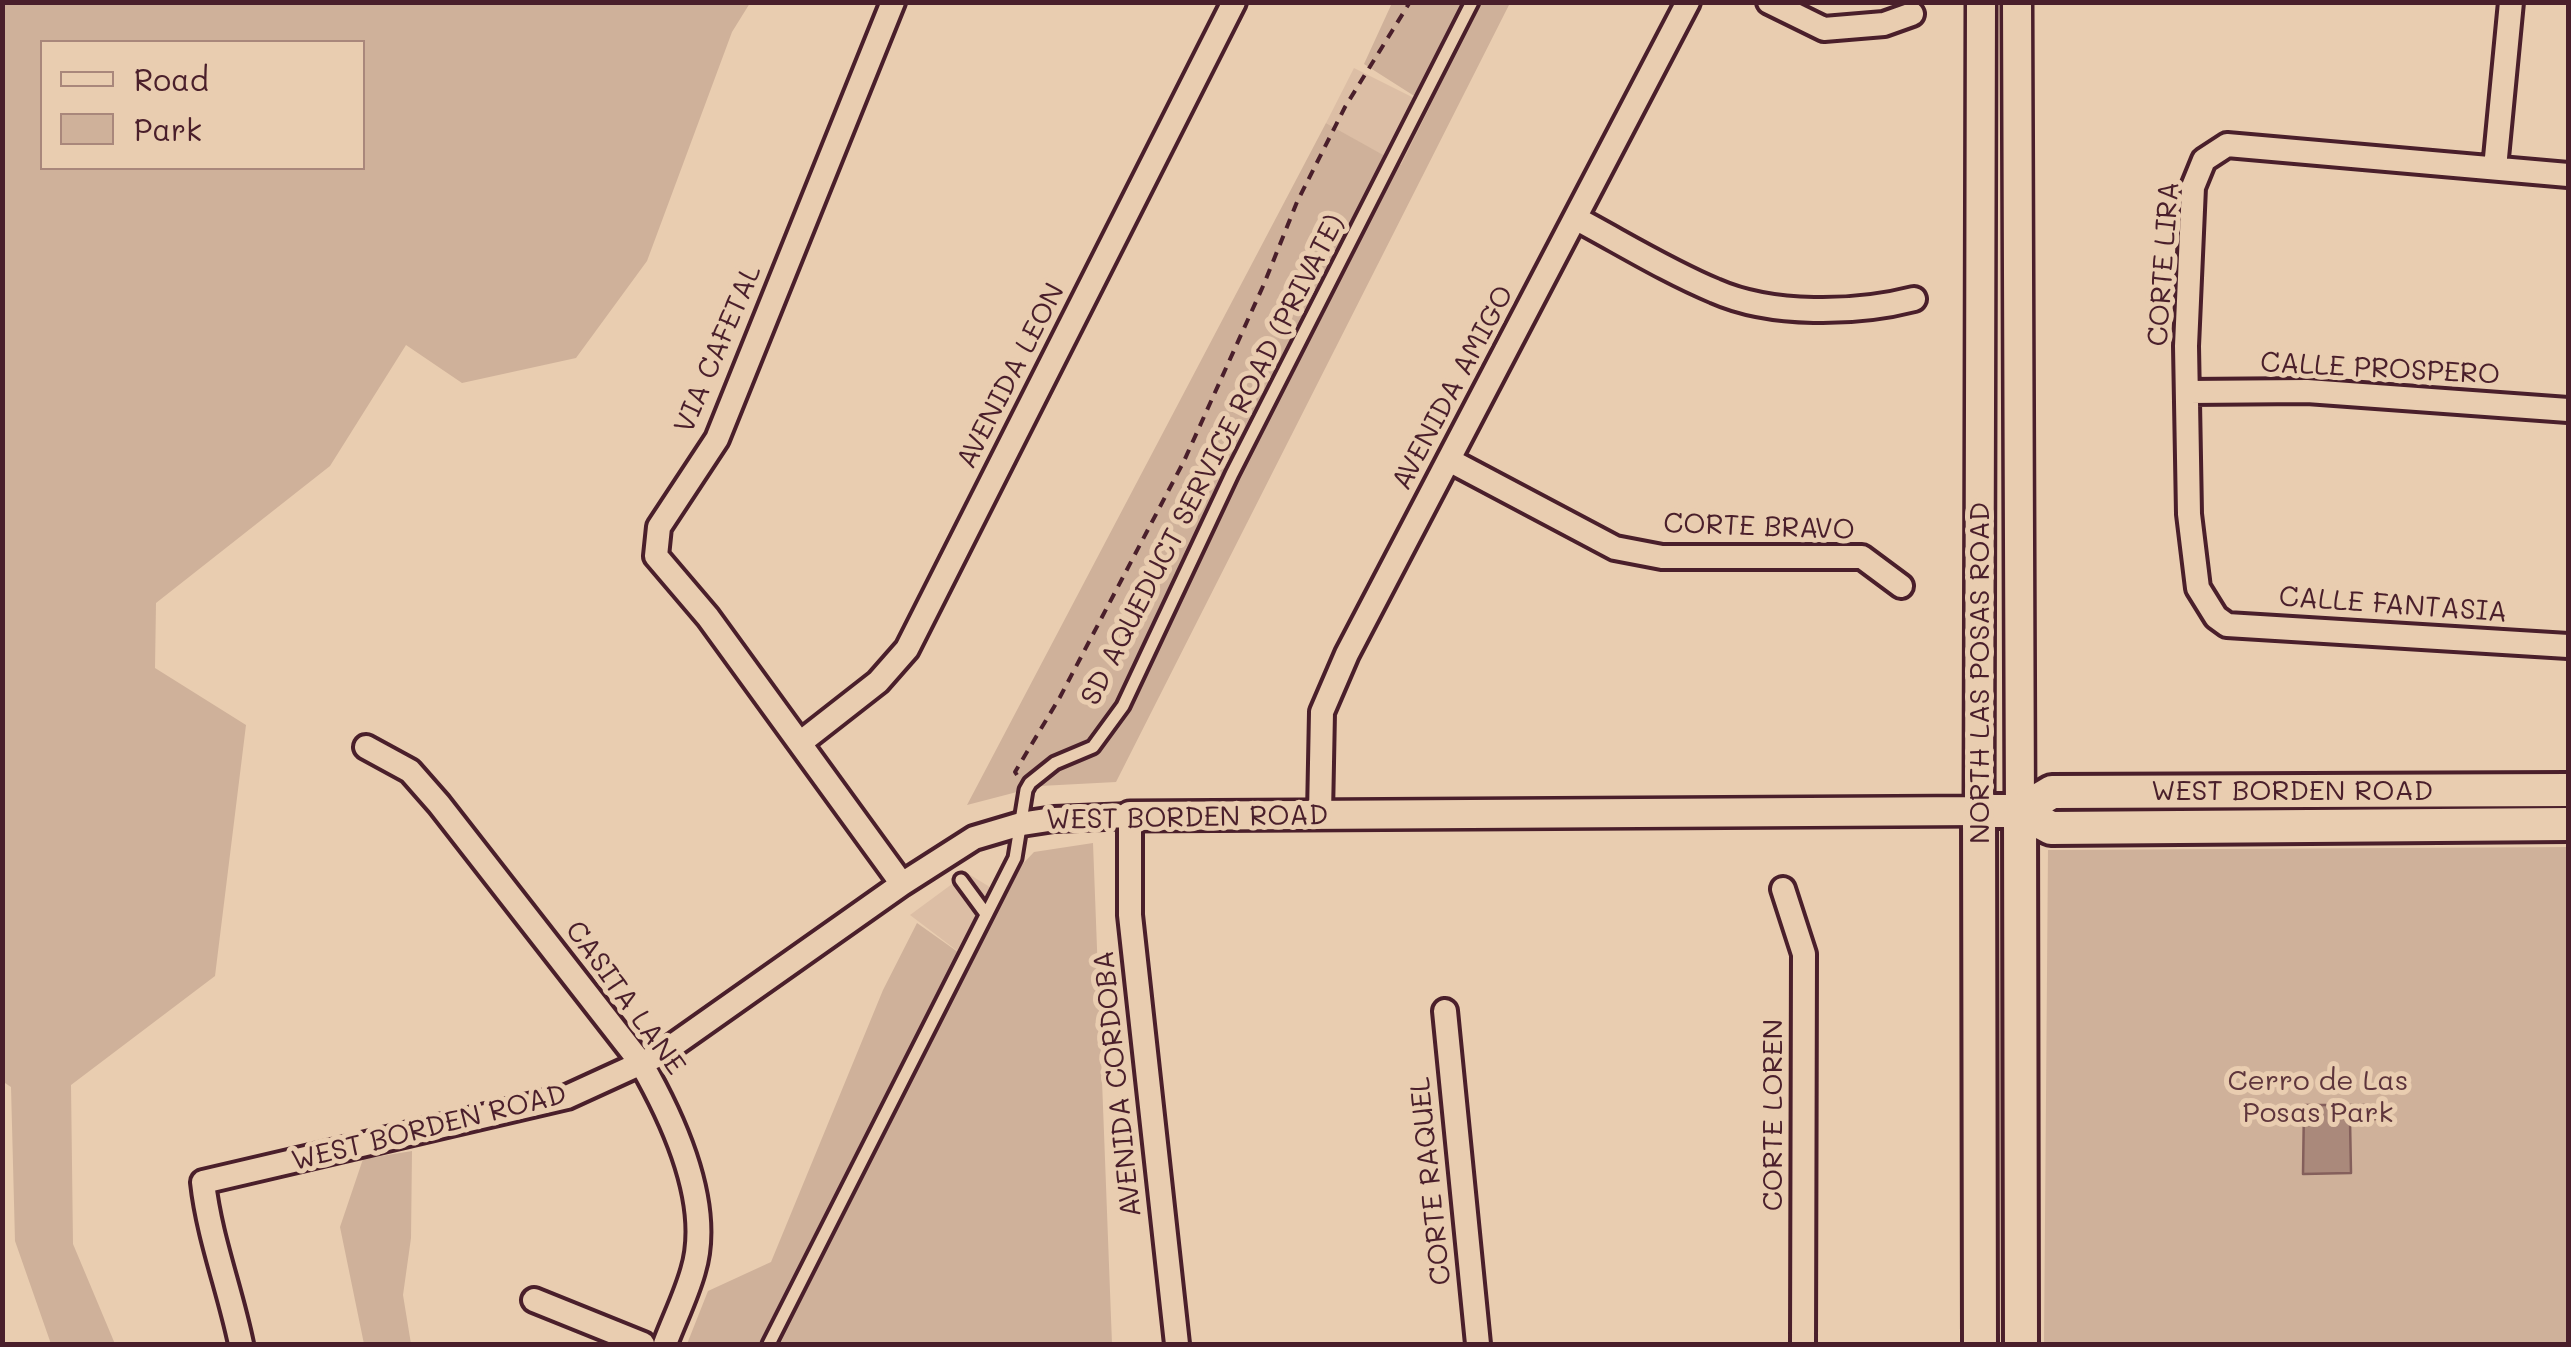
<!DOCTYPE html>
<html>
<head>
<meta charset="utf-8">
<style>
	body { margin:0 }
	#map { position:relative; width:2571px; height:1347px; overflow:hidden; background:#e9cdb0; font-family:Mali,sans-serif }
	canvas { display:block }
	.frame { position:absolute; inset:0; border:5px solid #4a1f2b; pointer-events:none }
	.legend { position:absolute; left:40px; top:40px; width:325px; height:130px; box-sizing:border-box; background:#e9cdb0; border:2px solid #a9877b; margin:0; padding:12px 18px; list-style:none; font-size:30px; color:#4a1f2b }
	.legend li { display:flex; align-items:center; gap:20px; height:50px }
	.legend b { width:50px; border:2px solid #a9877b }
</style>
</head>
<body>
<div id="map">
<canvas width="2571" height="1347"></canvas>
<div class="frame"></div>
<ul class="legend">
<li><b style="height:12px;background:#e9cdb0"></b>Road</li>
<li><b style="height:28px;background:#cfb19a"></b>Park</li>
</ul>
</div>
<script>
const ctx = document.querySelector('canvas').getContext('2d');
ctx.lineJoin = 'round';
function paint(path, color) { ctx.fillStyle = color; ctx.fill(path, 'evenodd'); }
function strokePath(path, color, width, dash) { ctx.strokeStyle = color; ctx.lineWidth = width; ctx.lineCap = dash ? 'butt' : 'round'; ctx.setLineDash(dash || []); ctx.stroke(path); }
function drawText(font, color, halo, rows, align = 'center') {
  ctx.font = font + ' Mali,sans-serif'; ctx.lineWidth = 10; ctx.setLineDash([]); ctx.textBaseline = 'middle'; ctx.strokeStyle = halo; ctx.fillStyle = color; for (const [text, x, y, turn = 0] of rows) {
    ctx.save(); ctx.translate(x, y); ctx.rotate((+turn || 0) * Math.PI / 180); ctx.textAlign = isNaN(turn) ? turn : align; if (halo) ctx.strokeText(text, 0, 0); ctx.fillText(text, 0, 0); ctx.restore();
  }
}
paint(new Path2D(`
	M1354 68 1430 106 1401 166 1326 123Z
	M967 873 1006 897 972 962 910 915Z`), '#dcbea5');
paint(new Path2D(`
	M2 3H750L732 32 647 261 576 358 462 383 406 345 330 466 156 603 155 668 246 725 215 976 71 1085 73 1244 115 1344H51L15 1241 11 1087 2 1081ZM42 42H362V168H42Z
	M1392 3H1510L1116 782 1040 786 967 805 1326 123 1401 165 1430 106 1364 64Z
	M1093 843 1112 1344H687L708 1291 771 1262 883 990 917 923 972 962 999 889 1034 852Z
	M2568 847V1344H2044L2048 850Z
	M412 1151 411 1238 403 1295 411 1344H364L340 1227 363 1159Z`), '#cfb19a');
const water = new Path2D(`
	M2304 1105H2378V1119L2350 1120 2351 1173 2303 1174Z`);
paint(water, '#aa897b');
strokePath(water, '#845f5b', 2.5);
const service = new Path2D(`
	M961 880 986 914
	M769 1344 1015 858 1026 790 1030 783 1055 763 1093 747 1123 706 1232 474 1472 2`);
const minor = new Path2D(`
	M893 2 717 439 659 527 656 556 708 617 902 884
	M1769 2 1824 29 1884 24 1912 14
	M2495 168 2511 2
	M2568 175 2227 145 2204 160 2193 187 2186 346 2189 514 2198 588 2216 617 2227 625 2568 646
	M1577 219C1622 243 1667 271 1715 291 1771 316 1856 314 1914 299
	M2189 392 2307 391 2568 410
	M1449 460 1615 548 1662 557H1862L1901 586
	M800 743 878 682 907 649 1234 2
	M366 747 410 771 439 804 641 1063C673 1119 713 1205 693 1271 686 1296 674 1320 665 1344
	M1320 814 1322 712 1347 654 1688 2
	M1783 889 1804 954 1803 1344
	M1445 1011 1478 1344
	M534 1300 643 1344
	M241 1344C230 1290 209 1237 203 1182L567 1097 661 1054 902 884 974 838 1021 824 1054 819 1130 816V915L1177 1344`);
const tertiary = new Path2D(`
	M2017 2 2020 811
	M1130 816 1979 811 1981 2`);
const secondary = new Path2D(`
	M2020 811 2052 792 2568 790
	M2020 811 2021 1344
	M1980 1344 1979 811H2020L2051 828 2568 824`);
strokePath(service, '#4a1f2b', 19);
strokePath(minor, '#4a1f2b', 30);
strokePath(tertiary, '#4a1f2b', 35);
strokePath(secondary, '#4a1f2b', 40);
strokePath(new Path2D(`
	M1017 775 1015 772 1060 697 1184 461 1264 284 1297 202 1345 107 1410 2`), '#4a1f2b', 4, [10, 8]);
strokePath(service, '#e9cdb0', 11);
strokePath(minor, '#e9cdb0', 22);
strokePath(tertiary, '#e9cdb0', 28);
strokePath(secondary, '#e9cdb0', 32);
drawText('28px', '#4a1f2b', '#e9cdb0', [
	["CORTE LIRA",2164,264,-86],
	["VIA CAFETAL",718,349,-67],
	["CALLE PROSPERO",2380,369,3],
	["AVENIDA LEON",1011,376,-63],
	["AVENIDA AMIGO",1453,388,-62],
	["SD AQUEDUCT SERVICE ROAD (PRIVATE)",1213,460,-63],
	["CORTE BRAVO",1759,527,2],
	["CALLE FANTASIA",2393,605,4],
	["NORTH LAS POSAS ROAD",1980,673,-90],
	["WEST BORDEN ROAD",2292,791],
	["WEST BORDEN ROAD",1187,818,-1],
	["CASITA LANE",625,998,54],
	["AVENIDA CORDOBA",1118,1084,-96],
	["CORTE LOREN",1773,1115,-90],
	["WEST BORDEN ROAD",429,1128,-14],
	["CORTE RAQUEL",1431,1181,-96]
]);
drawText('28px', '#5e353c', '#e9cdb0', [
	["Cerro de Las",2318,1081],
	["Posas Park",2318,1113]
]);
</script>
</body>
</html>
